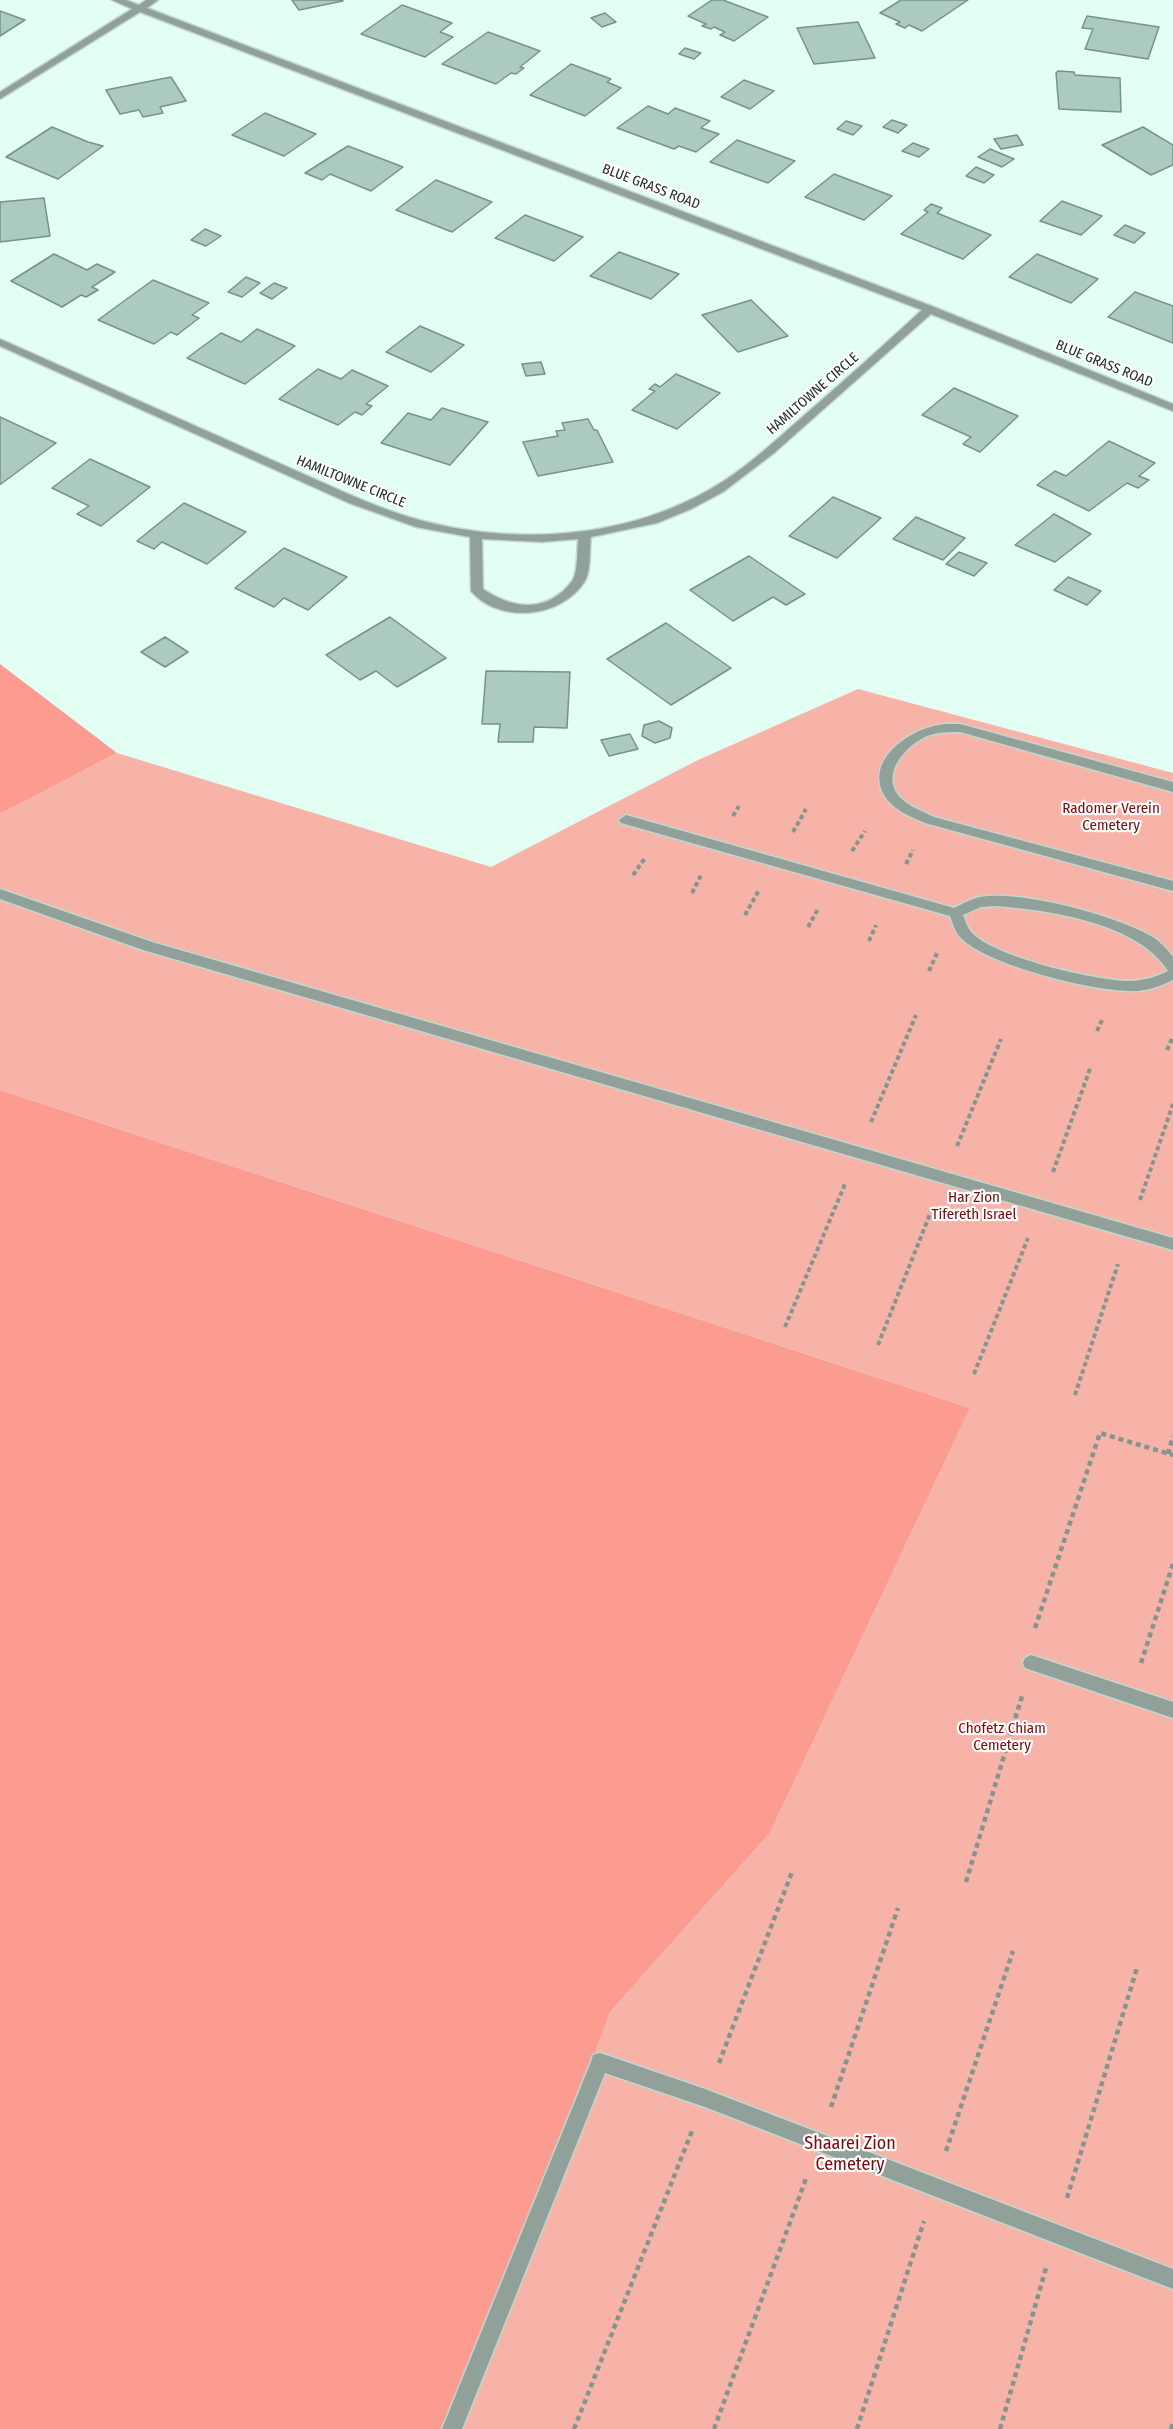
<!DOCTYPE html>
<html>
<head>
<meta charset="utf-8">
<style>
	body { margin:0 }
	canvas { display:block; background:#e3fef3 }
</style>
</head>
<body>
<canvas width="1173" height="2429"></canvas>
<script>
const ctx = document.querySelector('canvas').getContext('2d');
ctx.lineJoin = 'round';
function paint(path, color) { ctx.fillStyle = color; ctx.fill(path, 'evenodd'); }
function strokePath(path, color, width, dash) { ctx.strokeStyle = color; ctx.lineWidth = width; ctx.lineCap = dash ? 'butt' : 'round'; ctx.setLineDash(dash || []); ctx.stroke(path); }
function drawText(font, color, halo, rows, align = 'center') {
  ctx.font = font + ' "Fira Sans Condensed",sans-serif'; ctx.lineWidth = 4.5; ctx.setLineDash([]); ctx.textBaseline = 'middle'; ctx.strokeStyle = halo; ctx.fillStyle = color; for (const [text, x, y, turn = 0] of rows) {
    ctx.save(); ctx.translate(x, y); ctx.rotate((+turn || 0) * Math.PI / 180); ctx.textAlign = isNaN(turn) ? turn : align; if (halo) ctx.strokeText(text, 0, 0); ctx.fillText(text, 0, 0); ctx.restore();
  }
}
paint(new Path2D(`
	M858 689 1173 773V2429H434L610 2012 770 1833 970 1408 0 1090V814L117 753 491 867 698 760Z`), '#f8b3a9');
paint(new Path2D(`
	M0 664 117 753 0 814Z
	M0 1090 970 1408 770 1833 610 2012 449 2429H0Z`), '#fc9c90');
const building = new Path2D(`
	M292 0H342L343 1 299 10Z
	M712 0H723L768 17 734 41 720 35 725 32 714 27 711 29 702 26 706 24 688 16Z
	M901 0H968L922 31 909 25 905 28 896 24 900 22 880 13Z
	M402 5 452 23 440 32 453 37 425 57 361 34Z
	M0 11 25 20 0 36Z
	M605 13 616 22 602 27 591 18Z
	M1087 16 1159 27 1148 59 1085 49 1093 29 1082 28Z
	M858 22 875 58 814 64 797 28Z
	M488 32 540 51 520 67 524 68 516 74 511 73 496 84 442 64Z
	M685 48 701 53 694 59 679 54Z
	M571 64 611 79 607 82 621 88 585 116 530 95Z
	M1058 71 1074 72 1075 75 1120 78 1121 112 1059 109 1056 73Z
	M171 77 186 101 160 107 163 113 143 117 139 110 120 114 106 90Z
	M744 80 774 91 750 109 721 97Z
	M648 106 668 114 675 108 710 121 701 128 719 134 696 152 679 146 674 149 617 128Z
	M265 113 316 134 284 156 232 135Z
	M892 120 907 125 898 133 883 127Z
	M846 121 862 126 853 135 837 129Z
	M52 127 88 142 103 146 58 179 6 157Z
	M1143 127 1173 145V165L1151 175 1102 145Z
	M1017 135 1023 145 1001 149 994 139Z
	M737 140 795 161 768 183 710 162Z
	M913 143 929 149 919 157 902 151Z
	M348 146 403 167 371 191 330 174 322 180 305 173Z
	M990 149 1014 159 1002 167 978 157Z
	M976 167 994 175 984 183 966 176Z
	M834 174 892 196 864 220 805 197Z
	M436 180 492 202 452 232 396 210Z
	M44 198 50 236 0 242V202Z
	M1062 201 1102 216 1081 235 1040 221Z
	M931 204 942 208 937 213 991 235 963 259 901 234 928 212 924 210Z
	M525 215 583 237 554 261 495 238Z
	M1125 225 1145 233 1134 243 1114 235Z
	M205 229 221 236 206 246 191 240Z
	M619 252 679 274 651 299 590 276Z
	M54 254 87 270 97 264 115 272 92 287 98 290 86 297 81 295 62 307 11 281Z
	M1037 254 1098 279 1071 303 1009 277Z
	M246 277 260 283 242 297 228 292Z
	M153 280 209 303 192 315 199 318 177 335 171 332 154 344 98 320Z
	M274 283 287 288 272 299 260 293Z
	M1135 292 1173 306V343L1108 317Z
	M751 300 788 336 738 352 702 315Z
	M420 326 464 345 431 372 386 352Z
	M257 329 295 346 245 384 187 358 221 333 241 342Z
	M541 362 545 374 526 376 522 364Z
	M318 369 341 379 352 370 388 386 366 404 372 406 362 415 355 412 338 425 279 399Z
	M676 374 720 393 677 429 632 410 655 391 649 389 655 384 660 387Z
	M954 388 1018 416 980 452 963 444 971 437 922 415Z
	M442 408 488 422 450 465 381 443 408 413 431 420Z
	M0 417 56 443 1 484H0Z
	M588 419 594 430H597L613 462 538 476 523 442 558 436 556 431 565 430 562 423Z
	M1109 441 1155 463 1139 476 1149 480 1138 488 1127 483 1089 511 1037 485 1055 471 1066 476Z
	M90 459 150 487 101 526 77 514 89 506 52 488Z
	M833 497 881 518 837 558 789 536Z
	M184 503 246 532 207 564 162 542 154 549 137 541Z
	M1054 514 1091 534 1055 562 1015 545Z
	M916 517 965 538 943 560 893 539Z
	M284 548 347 577 308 610 284 598 274 607 235 588Z
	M959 552 987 563 974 576 946 564Z
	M749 556 805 594 786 605 773 597 733 621 690 590Z
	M1068 577 1101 591 1087 605 1054 590Z
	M390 617 446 658 397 687 376 671 360 680 326 655Z
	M666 623 731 668 671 705 607 659Z
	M165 637 188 652 165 667 141 652Z
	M486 671 570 672 567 728 534 727 533 742H498L500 724H482Z
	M659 721 672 728 670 738 655 743 642 736 644 725Z
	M630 734 638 749 609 756 601 740Z`);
paint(building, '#aacbbe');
strokePath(building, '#759488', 1.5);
const minor = new Path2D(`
	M112 0H126L139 5 146 0H158L147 8 934 307 1173 404V411L931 314 774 453 723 492 691 509 657 523 591 537C589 551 592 572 583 584 559 618 499 624 471 591L470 537 416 527 349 503 0 346V339L346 493C371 504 397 514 423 521 519 546 629 538 714 487 748 467 777 439 807 413 846 379 884 345 922 310L140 12 0 99V92L132 9ZM482 539 542 542 578 539C577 551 578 566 574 577 572 583 566 588 562 592 537 613 508 606 483 589Z
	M946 724H960L1173 782V792L960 732C949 732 938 732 927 736 907 745 881 772 898 795 907 806 922 811 934 817L1173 881V891L925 823C912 817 895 811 886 798 861 760 913 726 946 724Z
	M626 815 954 908C962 904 971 899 980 897 1020 890 1113 915 1149 935 1159 940 1166 948 1173 957V980C1159 987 1144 992 1129 991 1089 990 992 966 963 940 956 935 953 924 950 916L621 823 619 820ZM996 906C1048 910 1139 923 1168 971 1156 977 1145 980 1132 981 1099 982 993 957 971 932 967 927 965 920 963 915L981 907Z
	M0 889 152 942 1173 1238V1250L143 950 0 899Z
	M1031 1655 1173 1702V1718L1025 1668 1023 1663 1025 1658Z
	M600 2053 705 2089 1173 2269V2289L705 2107 605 2073 462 2429H442L591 2062 593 2055Z`);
strokePath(minor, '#c0d8ce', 3);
strokePath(new Path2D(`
	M733 816 739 806
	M793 832 806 809
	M852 851 865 831
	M906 864 913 850
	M633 875 645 858
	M692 893 701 875
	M745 915 759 890
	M808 927 818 909
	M869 941 876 925
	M929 971 937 953
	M1097 1031 1103 1018
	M1167 1050 1173 1036
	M871 1122 916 1015
	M957 1146 1001 1039
	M1053 1172 1091 1066
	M1140 1200 1173 1104
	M785 1327 845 1184
	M878 1345 932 1209
	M974 1374 1028 1238
	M1075 1395 1118 1264`), '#82968e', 4, [4.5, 3]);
strokePath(new Path2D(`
	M1168 1454 1173 1436
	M1035 1628 1100 1433 1173 1455
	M1141 1663 1173 1564
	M966 1882 1022 1696
	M719 2063 792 1872
	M831 2107 898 1908
	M946 2151 1013 1951
	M1067 2198 1137 1968
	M574 2429 692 2131
	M714 2429 807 2176
	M857 2429 924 2221
	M1000 2429 1046 2268
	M1171 2429 1173 2422`), '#82968e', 4.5, [5, 4]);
paint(minor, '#92a09a');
drawText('14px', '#202d28', '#fff', [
	["BLUE GRASS ROAD",651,187,21],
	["BLUE GRASS ROAD",1104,364,22],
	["HAMILTOWNE CIRCLE",813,394,-41],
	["HAMILTOWNE CIRCLE",351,482,22]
]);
drawText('15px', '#7c0809', '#fff', [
	["Radomer Verein",1111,809],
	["Cemetery",1111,826],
	["Har Zion",974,1198],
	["Tifereth Israel",974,1215],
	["Chofetz Chiam",1002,1729],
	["Cemetery",1002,1746]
]);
drawText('18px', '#7c0809', '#fff', [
	["Shaarei Zion",850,2144],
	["Cemetery",850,2165]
]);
</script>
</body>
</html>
